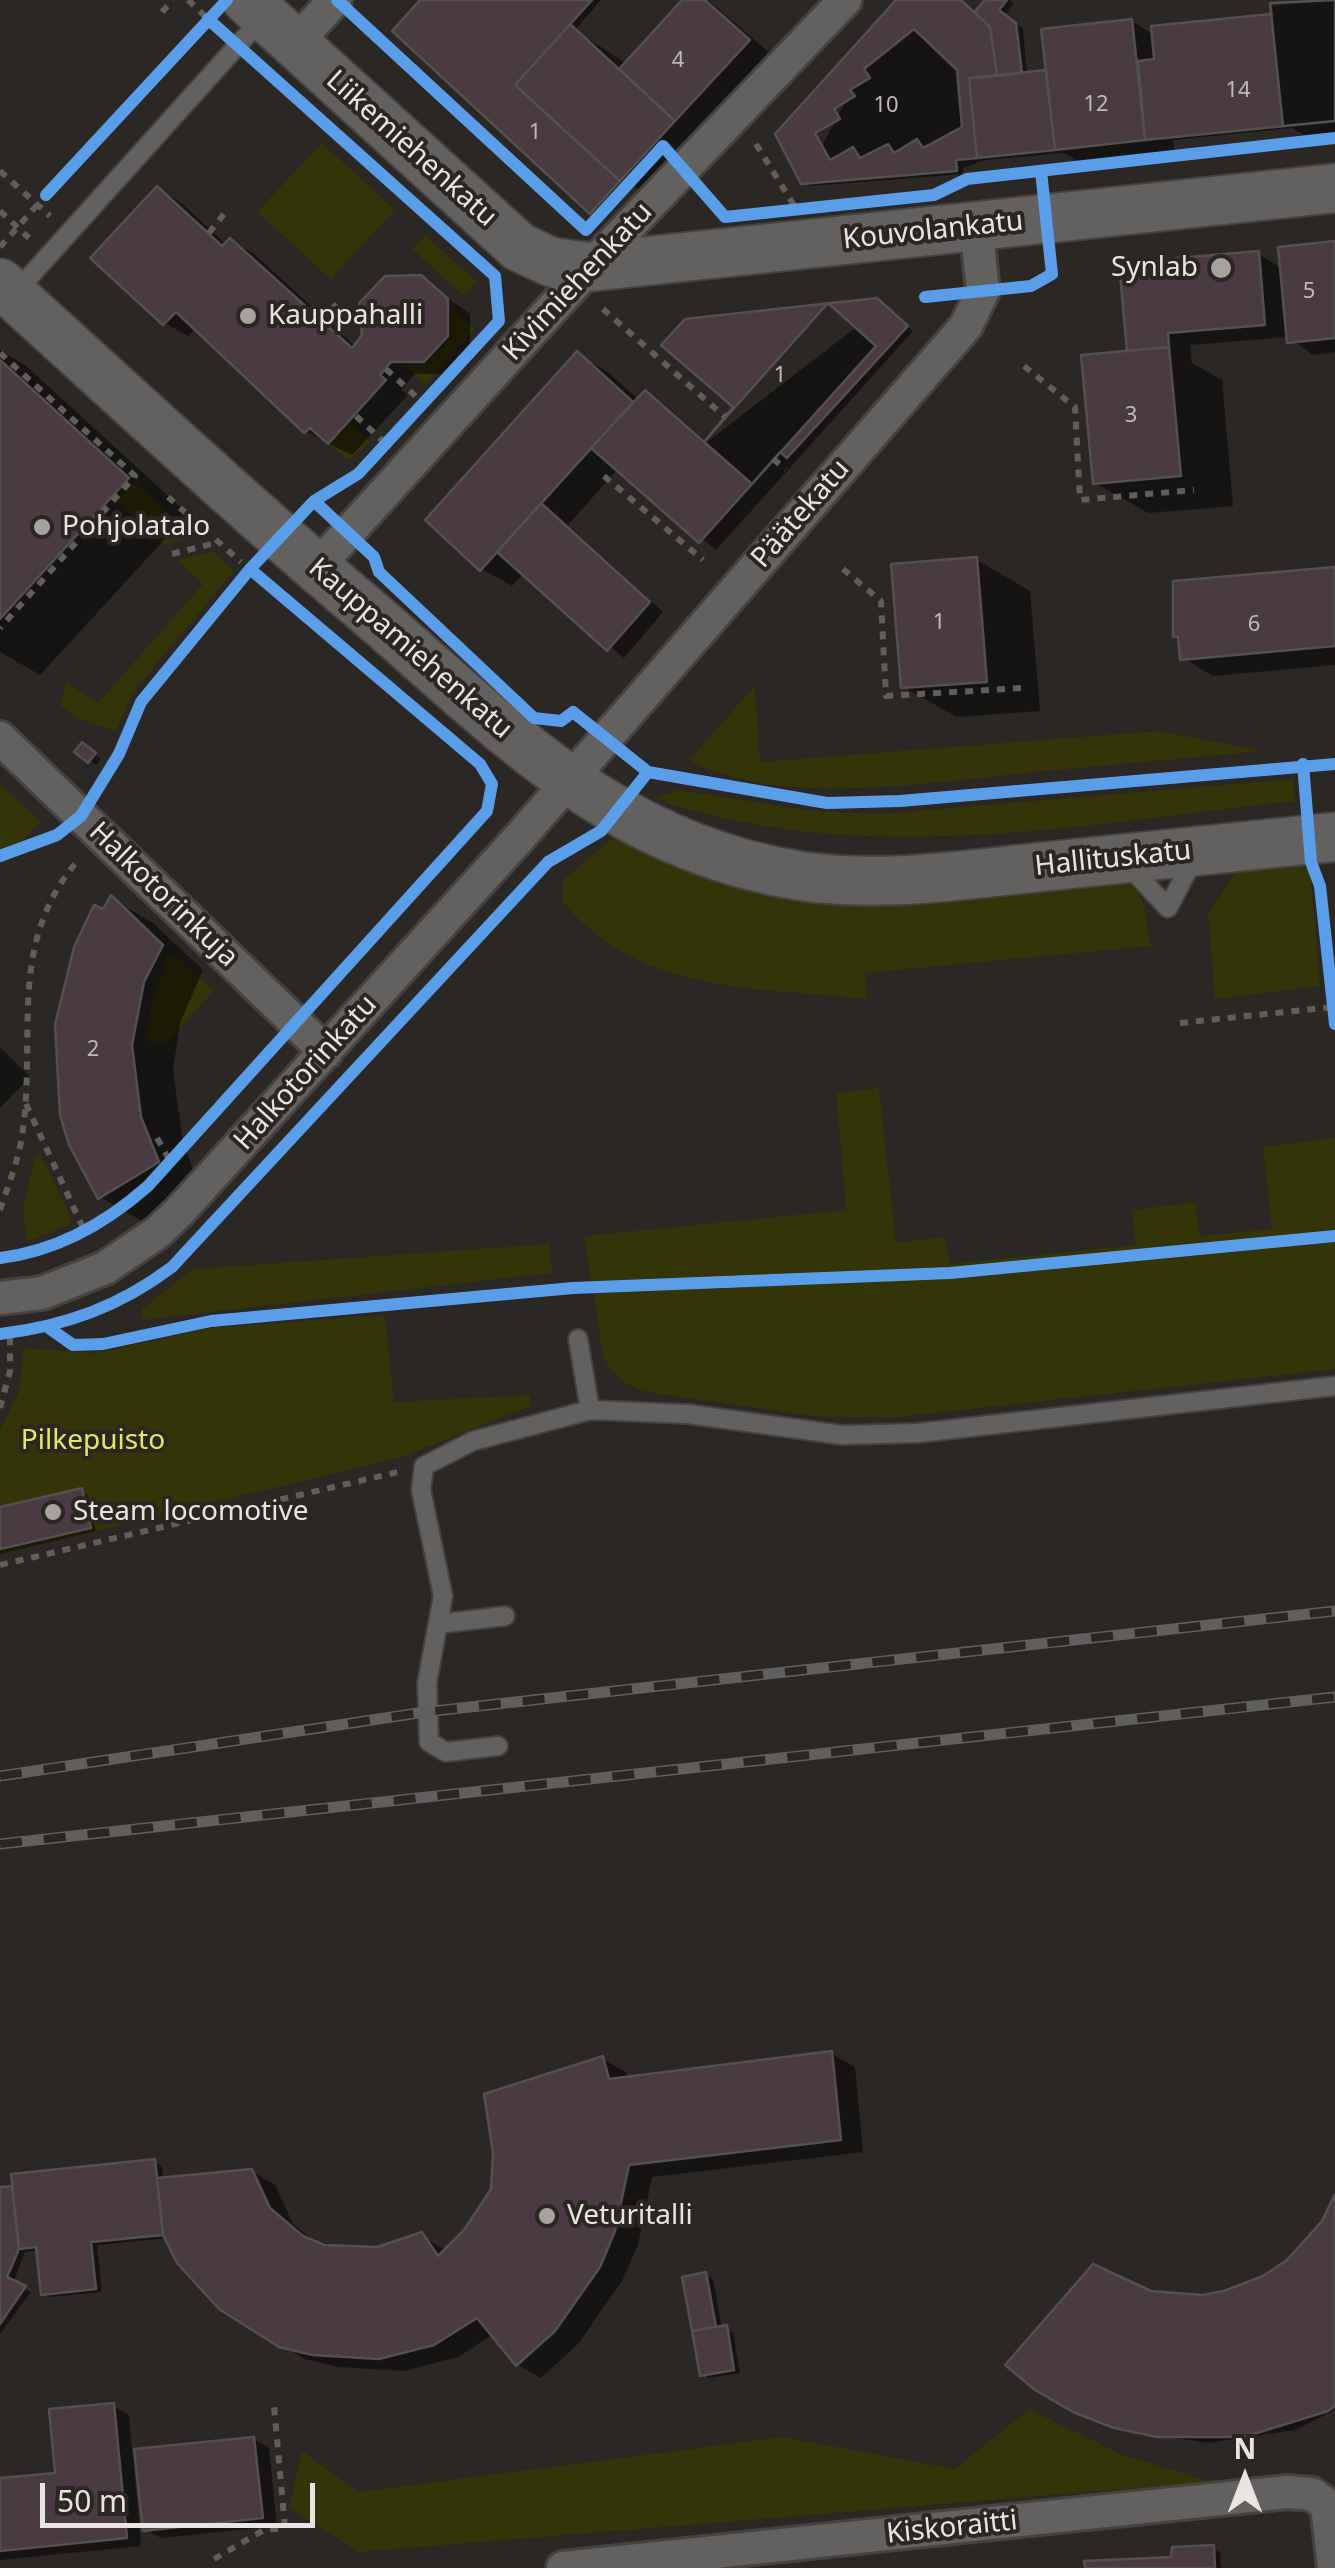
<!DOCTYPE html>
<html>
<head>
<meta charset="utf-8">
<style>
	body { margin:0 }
	#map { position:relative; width:1335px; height:2568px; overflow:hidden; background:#2a2724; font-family:"Noto Sans",sans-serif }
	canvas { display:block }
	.north { position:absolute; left:1195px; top:2428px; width:100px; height:100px; -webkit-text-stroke:8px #2c2622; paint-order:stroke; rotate:0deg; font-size:28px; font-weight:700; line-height:40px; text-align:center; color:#e8e4e1 }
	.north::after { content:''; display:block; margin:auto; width:35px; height:45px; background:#e8e4e1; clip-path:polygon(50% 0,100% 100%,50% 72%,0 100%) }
	.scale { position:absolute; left:40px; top:2483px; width:275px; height:45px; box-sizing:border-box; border:5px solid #e8e4e1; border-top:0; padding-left:12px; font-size:30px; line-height:35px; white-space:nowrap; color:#e8e4e1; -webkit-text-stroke:8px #2c2622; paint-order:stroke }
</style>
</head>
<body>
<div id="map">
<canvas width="1335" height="2568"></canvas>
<div class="north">N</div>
<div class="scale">50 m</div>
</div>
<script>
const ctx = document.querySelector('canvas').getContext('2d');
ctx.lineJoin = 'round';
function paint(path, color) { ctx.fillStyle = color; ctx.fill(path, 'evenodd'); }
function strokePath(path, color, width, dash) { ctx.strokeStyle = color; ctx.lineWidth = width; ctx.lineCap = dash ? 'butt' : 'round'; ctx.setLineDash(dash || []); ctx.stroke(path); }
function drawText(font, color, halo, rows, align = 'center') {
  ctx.font = font + ' "Noto Sans",sans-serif'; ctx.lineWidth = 8; ctx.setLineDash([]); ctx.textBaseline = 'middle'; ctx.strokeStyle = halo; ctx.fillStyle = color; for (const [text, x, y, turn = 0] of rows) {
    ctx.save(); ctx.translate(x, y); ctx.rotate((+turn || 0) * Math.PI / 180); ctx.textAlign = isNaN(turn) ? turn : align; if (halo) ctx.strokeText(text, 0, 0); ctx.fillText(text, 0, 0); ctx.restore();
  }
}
paint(new Path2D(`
	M322 143 395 210 331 279 257 212Z
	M425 235 477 282 464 296 412 249Z
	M451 307 475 329 426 384 404 366 426 365 452 337Z
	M350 423 370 441 349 460 328 444Z
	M135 482 194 535 164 546 116 501Z
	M213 551 234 571 133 692 116 731 74 717 60 705 67 682 98 703 203 584 178 560Z
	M755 686 760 762 1158 731 1264 751C1188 758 1111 765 1035 772 937 782 776 809 689 760Z
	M1293 779 1295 801C1083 824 859 870 653 798L678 790 814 811 879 814Z
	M0 784 41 822 0 862Z
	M613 838 655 858 708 873 1127 876 1142 899 1151 946 865 973 867 999C757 987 638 995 562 901L563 880Z
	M1310 867 1320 986 1215 999 1208 913 1238 870Z
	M170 953 214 990 168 1042 146 1041 152 1001Z
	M879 1088 896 1243 945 1237 950 1264 1136 1245 1132 1210 1195 1202 1200 1236 1272 1229 1263 1147 1335 1138V1369L898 1417H821L646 1392C626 1386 612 1375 603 1356L584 1236 846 1210 836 1093Z
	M40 1153 73 1223 26 1242 23 1208 35 1155Z
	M550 1244 552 1273 142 1320V1309L192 1269Z
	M385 1315 394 1402 530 1395 531 1406 402 1457 0 1554V1430L19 1391 24 1348 96 1353 216 1327Z
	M1029 2409 1120 2454 1212 2482 359 2552 289 2508 302 2451 358 2492 783 2437 955 2469Z`), '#333407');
paint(new Path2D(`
	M423 0H601L575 30 627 64 685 0H708L771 54 663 203 628 183 598 216Z
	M899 0H960L976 14 988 0H1009L1014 3 1005 15 1023 29 1027 75 1048 73 1132 21 1154 35 1274 16 1272 6 1335 0V140L1316 142 1292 128 1173 140 1175 156 1087 166 1064 153 985 160 963 168V174L810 186 803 182Z
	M158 189 180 202 227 245 231 241 254 254 356 347 420 278 470 314V350L448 374H415L401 390 408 395 352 455 329 444 306 431 196 328 188 336 165 323Z
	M1335 244V352L1313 355 1289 337 1190 345 1192 363 1222 380 1233 506 1148 513 1095 483 1135 353 1258 254 1282 268Z
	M885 305 913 331 716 550 618 469 568 525 663 612 624 658 524 573 512 586 482 569 578 355 608 372 639 400 646 393 661 402 707 442Z
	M0 350 25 365 188 514 40 675 0 652Z
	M977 560 1030 591 1040 711 957 717 903 687Z
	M1335 569V665L1213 676 1183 658 1181 639 1176 636Z
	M89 749 101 759 96 765 77 751Z
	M112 899 153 923 203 970 180 1023 173 1070 183 1143 199 1186 142 1221 100 1197 104 912Z
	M0 1047 30 1077 0 1108Z
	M81 1491 88 1495 96 1531 0 1554V1509Z
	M832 2054 855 2067 863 2152 652 2177 638 2245 622 2281 578 2344 541 2378 518 2365 494 2334 458 2357 404 2371 338 2367 305 2359 281 2345 168 2238 97 2245 102 2292 50 2297 43 2293 39 2250 25 2252 13 2283 31 2292 0 2334V2190L155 2162 162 2166 163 2180 252 2171 275 2185 293 2224 319 2245 377 2249 421 2235 446 2251 603 2059 626 2072 628 2080Z
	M1335 2199V2410L1295 2430 1209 2443 1123 2431 1045 2393 1127 2286 1177 2297 1225 2293 1264 2278 1308 2244Z
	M706 2275 713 2279 722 2329 733 2332 740 2373 709 2378 702 2374Z
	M113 2406 129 2415 132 2452 254 2439 269 2448 277 2526 161 2538 145 2529 138 2466H134L141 2546 0 2560V2481L58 2475Z
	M1213 2548 1220 2552 1221 2568H1087L1173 2559Z`), '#0007');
const building = new Path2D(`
	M420 0H592L515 85 620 181 590 214 392 31Z
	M682 0H705L750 40 675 121 619 69Z
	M896 0H961L990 27 997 76 969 78 977 158 956 160 957 171 801 184 775 134Z
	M985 0H1007L999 10 1016 23 1022 73 997 76 990 27 974 12Z
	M1335 0V121L1145 140 1138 61 1154 59 1151 26 1271 14 1270 3Z
	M1335 0V121L1283 126 1270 3Z
	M1132 19 1145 140 1055 150 1041 29Z
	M570 24 675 121 620 181 515 85Z
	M914 29 957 70 962 127 923 148 917 139 894 153 888 144 860 158 853 147 830 160 815 133 840 119 834 109 855 96 850 90 870 78 864 69Z
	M1046 70 1055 150 977 158 969 78Z
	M157 186 222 246 230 238 352 348 362 335 359 303 385 276 421 275 448 299V336L424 362H391L380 375 386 380 328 444 310 428 304 433 176 312 163 325 90 258Z
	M1335 241V338L1287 343 1278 247Z
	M1259 251 1265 325 1168 333 1169 347 1127 351 1119 263Z
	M877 298 908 326 787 458 780 452 752 484 704 442 733 407 661 345 685 319Z
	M828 303 876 346 752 484 704 442Z
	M1169 347 1181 476 1093 484 1081 355Z
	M577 351 633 402 480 571 425 520Z
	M0 360 129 478 0 619Z
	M645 390 752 484 699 543 591 448Z
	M541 503 650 602 607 651 497 552Z
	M977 557 987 682 901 688 891 564Z
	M1335 567V646L1180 660 1178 637H1173V581Z
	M82 742 96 753 88 763 74 752Z
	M111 895 163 945 144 982 132 1045 141 1117 159 1162 98 1199 69 1145 60 1115 55 1025 74 947 94 905 103 909Z
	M82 1488 91 1528 0 1549V1507Z
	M832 2051 841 2140 629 2165 615 2231 600 2267 555 2331 516 2366 477 2318 434 2345 379 2359 313 2355 279 2347 219 2309 177 2263 163 2235 157 2178 252 2169 270 2208 303 2236 324 2245 377 2247 422 2232 438 2256 464 2230 491 2189 493 2153 484 2094 603 2056 609 2079Z
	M155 2159 163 2235 91 2242 96 2289 41 2295 36 2247 19 2249 11 2174Z
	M12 2186 19 2249 7 2277 26 2286 0 2324V2187Z
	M1335 2194V2406L1328 2411 1244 2437H1157L1114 2428 1073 2412 1035 2390 1005 2365 1093 2264 1151 2291 1202 2295 1224 2291 1263 2276 1287 2260 1322 2221Z
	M706 2272 716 2327 692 2331 682 2277Z
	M727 2325 734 2370 700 2376 692 2331Z
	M114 2403 127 2538 0 2551V2478L55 2473 49 2409Z
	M254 2437 263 2518 143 2531 134 2449Z
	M1214 2545 1215 2568H1085L1084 2561 1171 2557 1172 2547Z`);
paint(building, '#4a3a42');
strokePath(building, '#535150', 2.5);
const lane = new Path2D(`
	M14 294 264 16
	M1126 863 1168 908 1194 858
	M578 1339 590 1410 688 1414 842 1435 918 1433 1335 1386
	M438 1624 505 1616
	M498 1746 446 1752 429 1742 427 1683 443 1596 421 1490 424 1466 473 1441 590 1410`);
const street = new Path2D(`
	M295 43 335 0
	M316 568 590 267 845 0
	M0 738 326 1052
	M0 1298 42 1293 105 1268 158 1232 179 1212 519 838 966 326 983 291 976 226
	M563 2568 1287 2492 1312 2494 1327 2505 1334 2568`);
const secondary = new Path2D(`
	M247 0 519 247 551 262 590 267 1335 188
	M0 283C117 389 233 497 353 599 496 720 606 846 801 876 881 888 961 875 1041 867 1139 857 1237 847 1335 837`);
strokePath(lane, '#454240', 22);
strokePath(street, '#454240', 38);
strokePath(secondary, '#454240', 52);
strokePath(new Path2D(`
	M188 0 208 19
	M162 12 173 0
	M756 144 795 207
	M0 171 50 216
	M0 211 29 238
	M209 233 227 210
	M1031 286 1052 274
	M603 309 725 417
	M321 320 337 304
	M0 353 135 476 0 628
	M1024 366 1075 407 1080 500 1194 490
	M386 369 422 402
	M356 416 384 442
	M773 459 786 469
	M604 476 703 560
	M168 497 241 562
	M172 554 215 543
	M843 569 881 601 886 696 1023 688
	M428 995 548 862 585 840
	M1180 1023 1333 1007
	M26 1104 84 1230
	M157 1138 170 1161
	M0 1210C9 1183 20 1156 23 1129 36 1031 7 941 80 858
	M0 1408 10 1371V1331
	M0 1565 398 1472
	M214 2559 264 2530 285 2528 274 2406`), '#605e5b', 6, [8, 8]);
strokePath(lane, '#636160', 18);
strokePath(street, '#636160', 32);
strokePath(secondary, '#636160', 48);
const rail = new Path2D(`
	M0 1776 425 1712 1335 1611
	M0 1844 1335 1697`);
strokePath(rail, '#615f5e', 11);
strokePath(rail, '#2c2622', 8, [22]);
strokePath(new Path2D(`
	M0 247 46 195`), '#605e5b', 6, [8, 8]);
strokePath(new Path2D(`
	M337 0 586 230 663 146 725 217 934 195 967 179 1335 138
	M46 195 227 0
	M925 297 1031 286 1052 274 1041 171
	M314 501 374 557 379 572 534 718 561 721 573 712 648 772 827 803 900 801 1335 764
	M1303 764 1311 862 1320 886 1335 1024
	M0 856 57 835 81 816 119 754 141 702 250 569 314 501 358 474 499 321 495 276 208 19
	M0 1258C57 1251 105 1224 148 1186L487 811 492 784 480 764 250 569
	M49 1328 73 1345 103 1344 211 1321 573 1288 950 1273 1335 1236
	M0 1334C65 1326 119 1307 172 1267L548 862 601 831 648 772`), '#5a9eea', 12);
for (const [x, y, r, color] of [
	[1221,268,12,"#a6a29f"],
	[248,316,10,"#a6a29f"],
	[42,527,10,"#a6a29f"],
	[53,1512,10,"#a6a29f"],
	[547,2216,10,"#a6a29f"]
]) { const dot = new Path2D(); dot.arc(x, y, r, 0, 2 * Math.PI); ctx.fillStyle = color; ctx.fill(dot); strokePath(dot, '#2c2622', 4); }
drawText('22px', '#c0bab9', null, [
	["4",678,61],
	["14",1238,91],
	["12",1096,105],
	["10",886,106],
	["1",535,133],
	["5",1309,292],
	["1",780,376],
	["3",1131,416],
	["1",939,623],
	["6",1254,625],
	["2",93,1050]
]);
drawText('28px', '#e8e4e1', '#2c2622', [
	["Liikemiehenkatu",411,149,42],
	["Kouvolankatu",933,231,-6],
	["Kivimiehenkatu",578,282,-47],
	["Päätekatu",801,514,-49],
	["Kauppamiehenkatu",410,649,41],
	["Hallituskatu",1113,859,-6],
	["Halkotorinkuja",163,895,44],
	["Halkotorinkatu",306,1073,-48],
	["Kiskoraitti",952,2528,-6]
]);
drawText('28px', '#e8e4e1', '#2c2622', [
	["Synlab",1198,268,"right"],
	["Kauppahalli",268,316],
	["Pohjolatalo",62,527],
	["Steam locomotive",73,1512],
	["Veturitalli",567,2216]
], 'left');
drawText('28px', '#e2e961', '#2c2622', [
	["Pilkepuisto",93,1441]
]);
</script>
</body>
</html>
